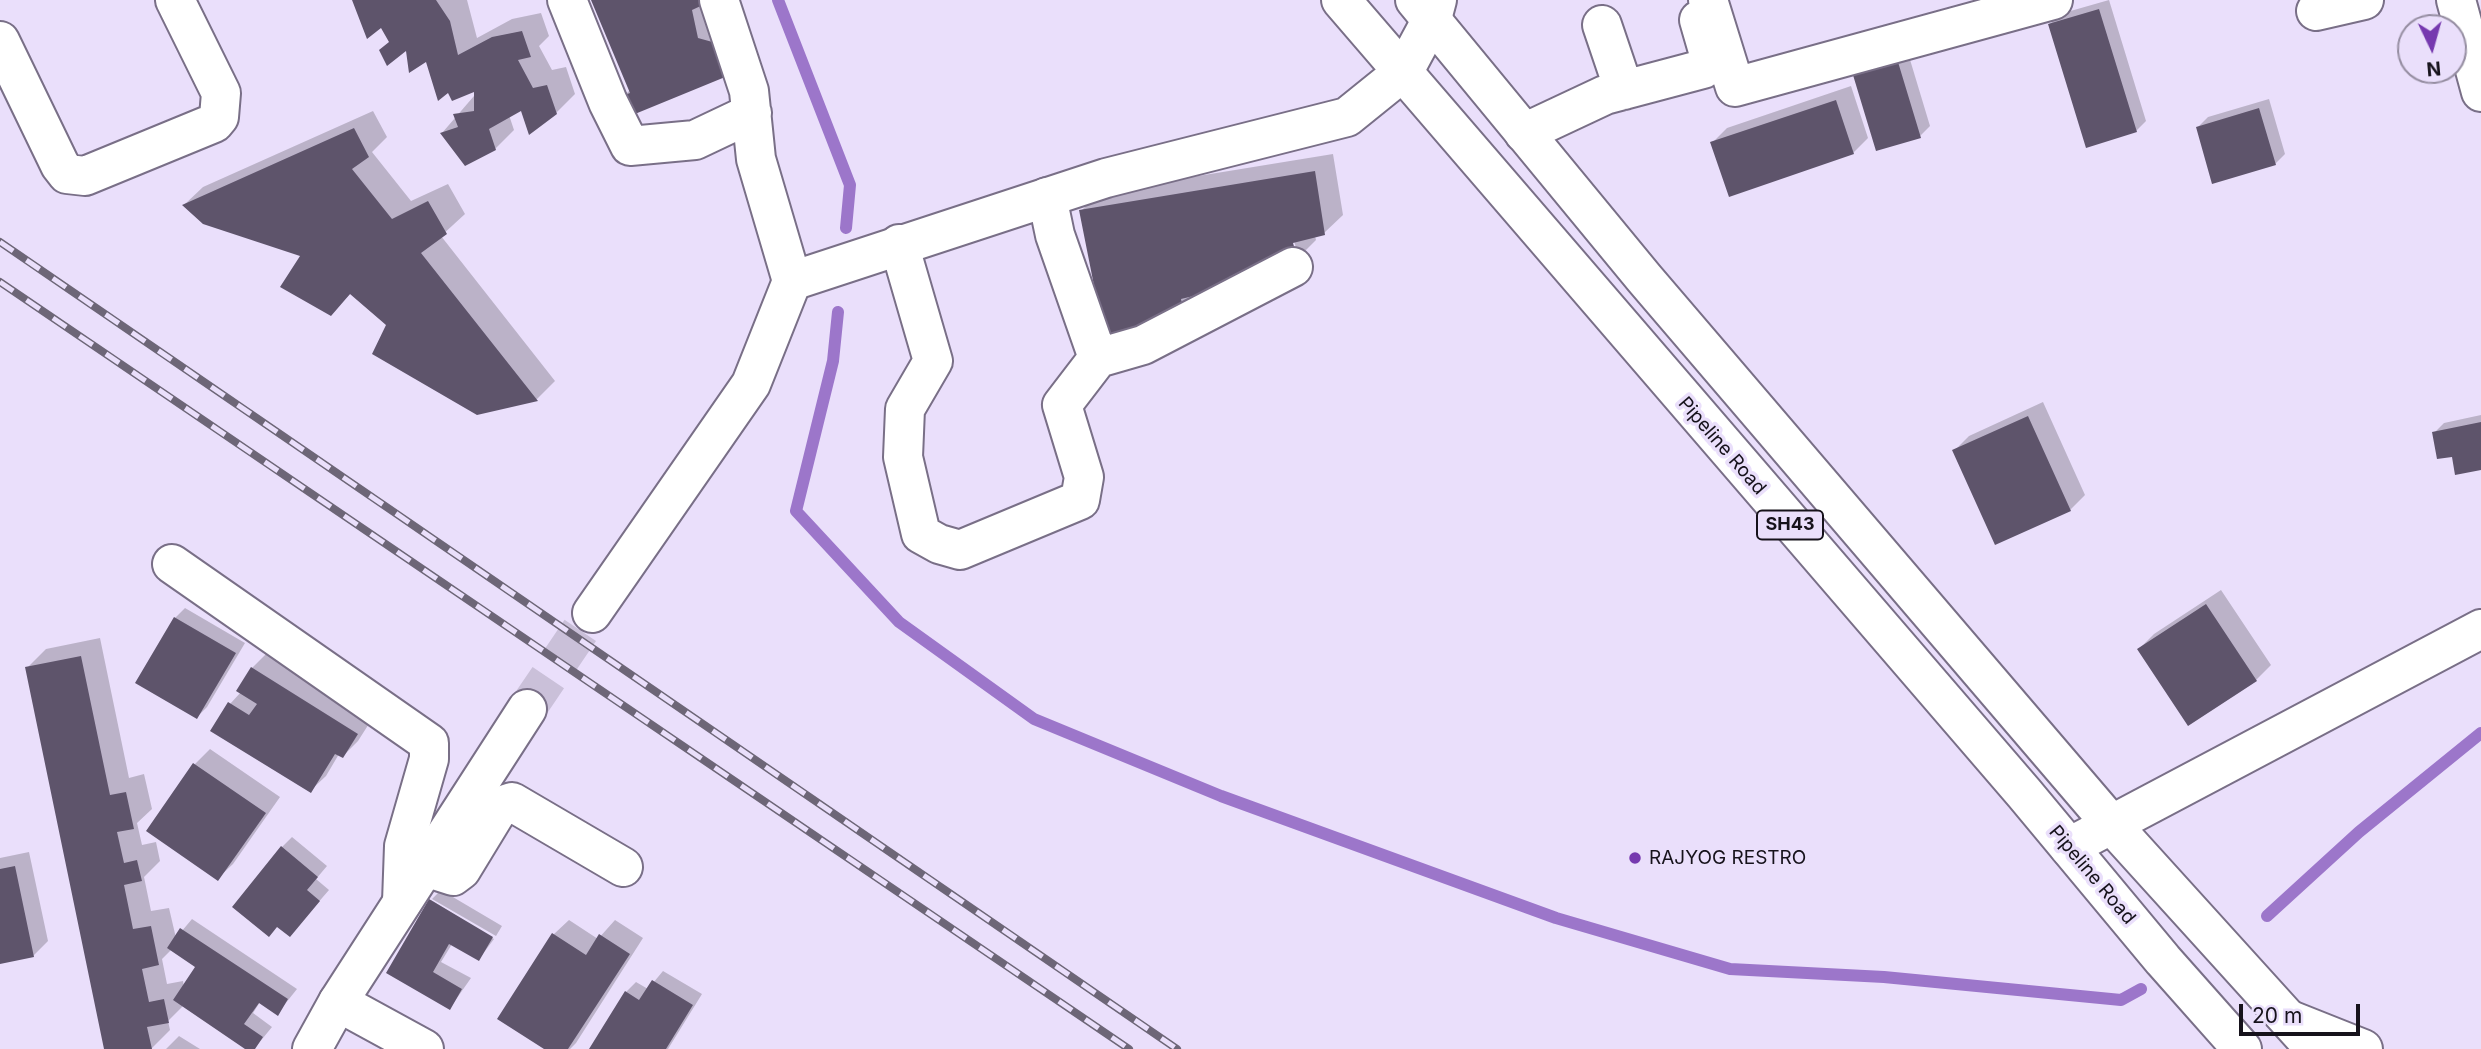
<!DOCTYPE html>
<html>
<head>
<meta charset="utf-8">
<style>
	body { margin:0 }
	#map { position:relative; width:2481px; height:1049px; overflow:hidden; background:#eadffb; font-family:Inter,sans-serif }
	canvas { display:block }
	.north { position:absolute; left:2397px; top:14px; width:70px; height:70px; box-sizing:border-box; background:#eadffb; border:2px solid #958da1; border-radius:50%; rotate:175deg; font-size:19px; font-weight:700; line-height:28px; text-align:center; color:#16121b }
	.north::after { content:''; display:block; margin:auto; width:24px; height:32px; background:#7639af; clip-path:polygon(50% 0,100% 100%,50% 72%,0 100%) }
	.scale { position:absolute; left:2239px; top:1004px; width:121px; height:32px; box-sizing:border-box; border:4px solid #16121b; border-top:0; padding-left:9px; font-size:21px; line-height:24px; white-space:nowrap; color:#16121b; -webkit-text-stroke:5px #eadffb; paint-order:stroke }
</style>
</head>
<body>
<div id="map">
<canvas width="2481" height="1049"></canvas>
<div class="north">N</div>
<div class="scale">20 m</div>
</div>
<script>
const ctx = document.querySelector('canvas').getContext('2d');
ctx.lineJoin = 'round';
function paint(path, color) { ctx.fillStyle = color; ctx.fill(path, 'evenodd'); }
function strokePath(path, color, width, dash) { ctx.strokeStyle = color; ctx.lineWidth = width; ctx.lineCap = dash ? 'butt' : 'round'; ctx.setLineDash(dash || []); ctx.stroke(path); }
function drawText(font, color, halo, rows, align = 'center') {
  ctx.font = font + ' Inter,sans-serif'; ctx.lineWidth = 7; ctx.setLineDash([]); ctx.textBaseline = 'middle'; ctx.strokeStyle = halo; ctx.fillStyle = color; for (const [text, x, y, turn = 0] of rows) {
    ctx.save(); ctx.translate(x, y); ctx.rotate((+turn || 0) * Math.PI / 180); ctx.textAlign = isNaN(turn) ? turn : align; if (halo) ctx.strokeText(text, 0, 0); ctx.fillText(text, 0, 0); ctx.restore();
  }
}
paint(new Path2D(`
	M353 0H467L477 38 512 19 541 13 549 36 539 46 552 70 566 67 575 94 556 113 522 108 509 115 514 130 495 149 442 133 474 96 475 89 390 41 382 25Z
	M593 0H712L748 55 624 96 630 90Z
	M2109 0 2146 121 2136 131 2050 24 2060 14Z
	M1908 53 1930 126 1920 136 1855 75 1866 65Z
	M1851 86 1868 138 1853 153 1712 143 1727 128Z
	M2269 99 2285 154 2275 164 2198 127 2208 117Z
	M373 111 387 137 372 152 411 201 448 184 465 214 441 236 555 381 537 399 477 414 388 324 351 293 331 314 302 255 184 205 203 187Z
	M1333 154 1343 215 1324 233 1315 236 1316 240 1297 259 1183 312 1081 211 1100 192ZM1292 234 1296 248H1293Z
	M2043 402 2085 495 2070 510 1954 451 1969 436Z
	M2481 415V468L2453 455 2434 433 2444 423Z
	M2221 590 2271 665 2256 680 2139 649 2154 634Z
	M185 608 245 643 207 707 197 717 175 618Z
	M100 638 129 778 144 774 152 809 137 823 142 845 156 842 160 861 144 877 151 911 169 908 176 938 192 919 297 989 277 1014 260 1002 253 1013 272 1027 254 1049H248L184 1005 168 1021 170 1030 151 1049H105L27 668 46 649ZM172 949 198 966 184 987 183 981 167 984 162 959Z
	M267 653 372 719 358 741 343 756 339 754 326 776 311 790 230 704 241 692 252 668Z
	M210 749 280 797 233 864 218 878 148 830 195 764Z
	M292 837 327 866 316 879 329 890 290 935 282 847Z
	M29 852 48 941 33 956 0 962V858Z
	M441 890 502 926 496 936 432 899Z
	M431 900 494 939 479 959 452 944 441 962 471 978 450 1008 389 972Z
	M569 920 598 939 615 920 643 938 576 1043 570 1049H547L554 934Z
	M663 971 702 994 668 1049H591L626 992 636 982 648 989Z
	M179 1036 200 1049H166Z`), '#0003');
strokePath(new Path2D(`
	M778 0 850 185 846 228
	M838 312 833 361 796 511 899 622 1034 719 1221 796 1556 918 1730 969 1884 977 2121 1000 2141 989
	M2267 916 2359 832 2481 733`), '#9c76ca', 12);
paint(new Path2D(`
	M352 0H436L450 21 458 55 492 37 522 31 531 57 518 60 533 88 547 85 557 114 529 135 521 111 489 129 496 150 465 166 440 133 458 127 453 114 474 111V92L452 101 448 93 438 101 426 62 409 73 406 51 387 66 379 50 389 42 381 28 367 39Z
	M591 0H703L705 4 692 10 698 38 716 43 730 75 630 116 622 96 630 93Z
	M2099 9 2137 132 2086 148 2048 24Z
	M1898 62 1921 138 1876 151 1853 75Z
	M1836 100 1854 154 1729 197 1710 142Z
	M2259 108 2276 165 2212 184 2196 127Z
	M354 128 369 157 352 169 392 219 428 201 447 234 421 253 538 401 477 415 372 354 386 325 350 294 331 316 280 287 300 256 203 224 182 205Z
	M1315 171 1325 235 1293 243 1298 260 1229 277 1231 287 1181 299 1184 313 1106 346 1079 210Z
	M2028 416 2071 511 1995 545 1952 450Z
	M2481 422V470L2455 475 2452 457 2437 459 2432 432Z
	M2206 604 2257 681 2188 726 2137 649Z
	M174 617 236 653 197 719 135 683Z
	M81 656 110 795 126 792 134 829 117 832 124 863 137 860 142 881 124 885 133 929 151 926 159 965 142 969 149 1002 164 999 169 1023 147 1027 152 1049H104L25 667Z
	M251 667 358 734 343 758 335 754 311 793 210 731 228 702 249 715 257 704 236 691Z
	M193 763 266 813 218 881 146 831Z
	M281 846 318 877 307 890 320 901 290 937 277 927 269 937 232 907Z
	M15 866 34 957 0 964V869Z
	M429 899 493 937 479 961 449 944 433 972 462 989 450 1010 386 973Z
	M180 928 288 999 278 1016 259 1003 244 1024 263 1037 255 1049H245L173 1000 195 967 167 948Z
	M552 933 586 955 599 934 630 954 568 1049H544L497 1019Z
	M652 980 693 1005 666 1049H589L625 991 639 1000Z`), '#5e546b');
strokePath(new Path2D(`
	M527 709 592 613`), '#cac0d9', 38, [38, 19]);
const minor = new Path2D(`
	M567 0 608 102 630 146 695 140 752 113
	M719 0 749 91 756 159 792 281
	M1708 0 1735 87 2053 0
	M2456 0 2481 92
	M2316 11 2364 0
	M1602 25 1624 90
	M0 41 60 165 67 174 85 176 214 123 219 117 221 93 175 0
	M1524 133 1605 95 1703 69 1710 58 1699 20
	M899 244 933 361 905 409 903 457 921 534 939 544 960 550 1080 500 1084 477 1062 405 1098 358 1055 235 1047 197
	M1098 358 1143 345 1293 267
	M172 564 429 743V759L404 846 402 902
	M2069 847 2481 629
	M425 867 453 876 461 870 500 806 512 802 623 867
	M338 1002 424 1049
	M2290 1020 2363 1049`);
const tertiary = new Path2D(`
	M592 613 751 384 792 281 1106 178 1347 117 1404 71 1432 19 1437 0
	M312 1049 338 1002 527 709`);
const primary = new Path2D(`
	M1341 0 2024 793 2163 960 2242 1049
	M1415 0 1644 278 2112 825 2315 1049`);
strokePath(minor, '#796f87', 42);
strokePath(tertiary, '#796f87', 42);
strokePath(primary, '#796f87', 42);
strokePath(minor, '#fff', 38);
strokePath(tertiary, '#fff', 38);
strokePath(primary, '#fff', 38);
const rail = new Path2D(`
	M0 242 1177 1049
	M0 282 1129 1049`);
strokePath(rail, '#6d6677', 8);
strokePath(rail, '#eadffb', 5, [16]);
for (const [x, y, r, color] of [
	[1635,858,7,"#7639af"]
]) { const dot = new Path2D(); dot.arc(x, y, r, 0, 2 * Math.PI); ctx.fillStyle = color; ctx.fill(dot); strokePath(dot, '#eadffb', 2.5); }
for (const [x, y, w] of [
	[1790,525,66]
]) { const box = new Path2D(); box.roundRect(x - w / 2, y - 14.5, w, 29, 5); ctx.fillStyle = '#eadffb'; ctx.fill(box); strokePath(box, '#16121b', 2); }
drawText('bold 18px', '#16121b', null, [
	["SH43",1790,525]
]);
drawText('19px', '#16121b', '#eadffb', [
	["Pipeline Road",1722,446,49],
	["Pipeline Road",2092,875,50]
]);
drawText('19px', '#16121b', '#eadffb', [
	["RAJYOG RESTRO",1649,858]
], 'left');
</script>
</body>
</html>
